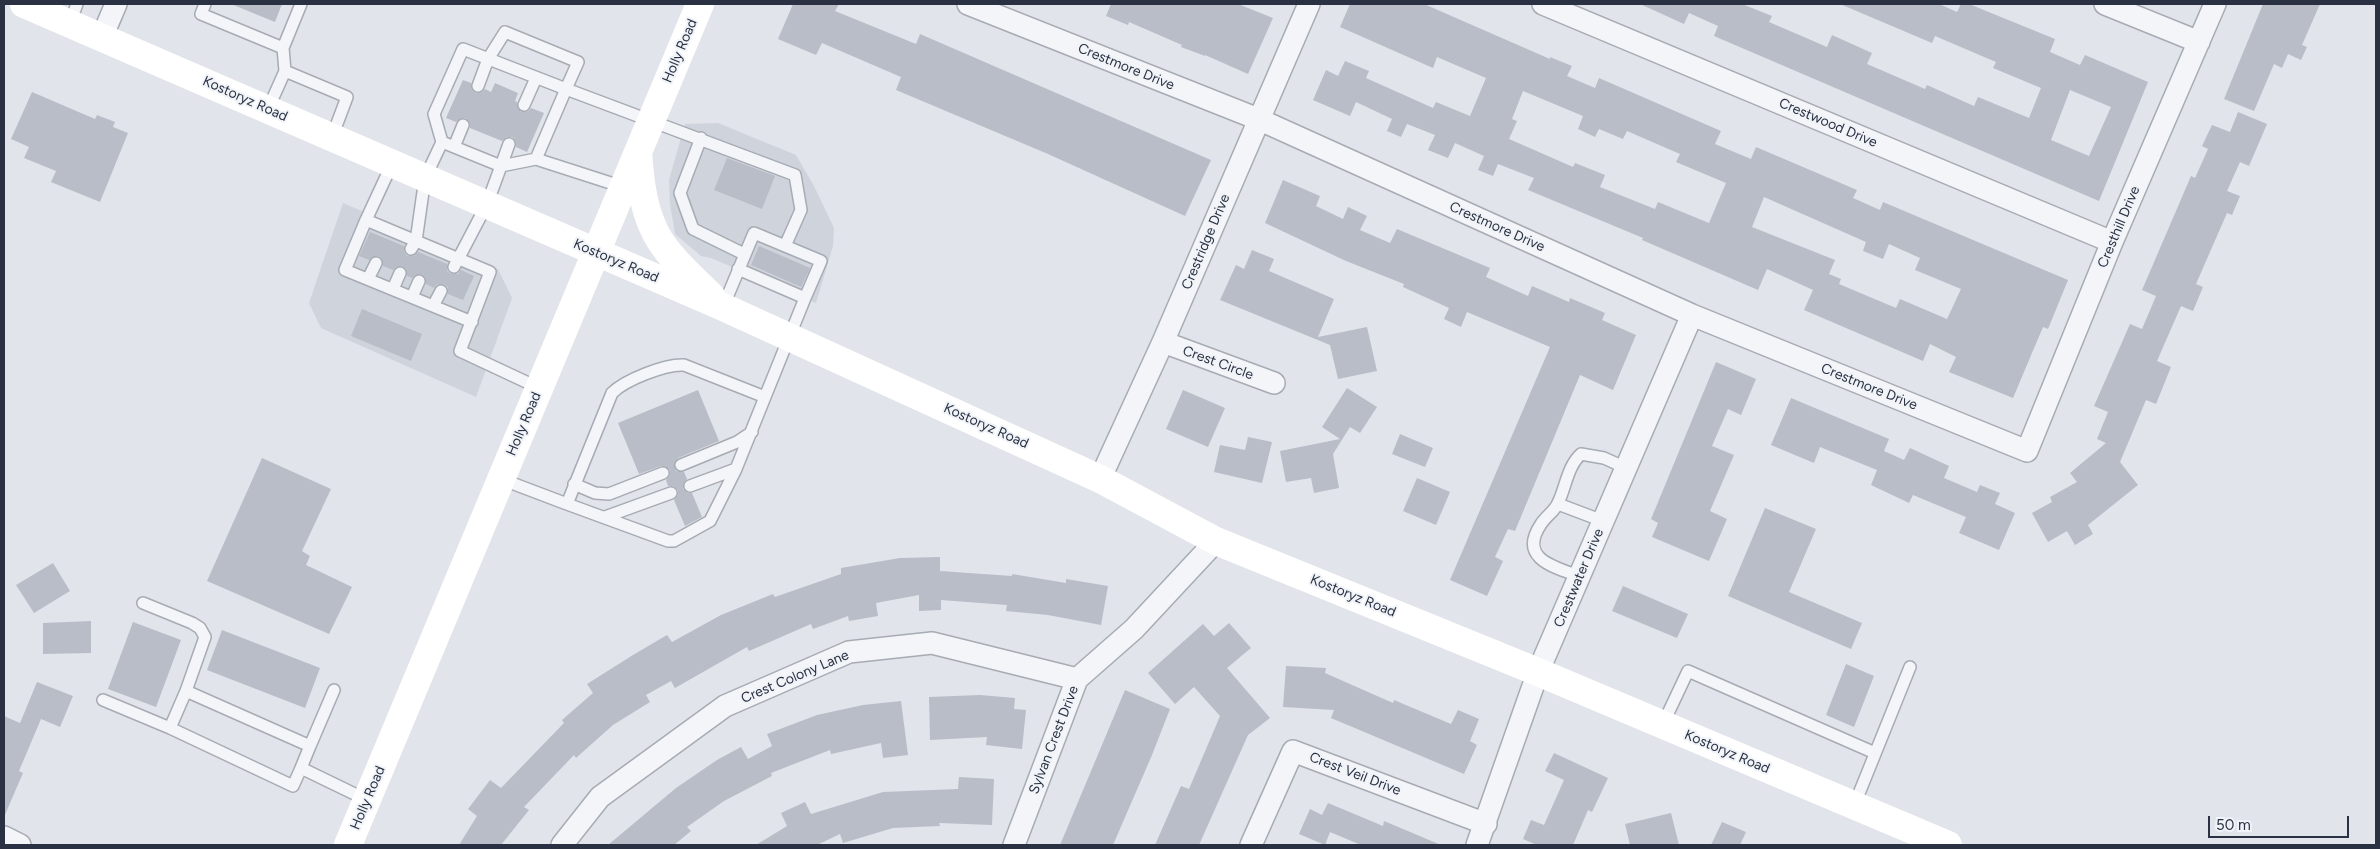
<!DOCTYPE html>
<html>
<head>
<meta charset="utf-8">
<style>
	body { margin:0 }
	#map { position:relative; width:2380px; height:849px; overflow:hidden; background:#e1e4ea; font-family:Figtree,sans-serif }
	canvas { display:block }
	.frame { position:absolute; inset:0; border:5px solid #293142; pointer-events:none }
	.scale { position:absolute; left:2208px; top:816px; width:141px; height:22px; box-sizing:border-box; border:2px solid #293142; border-top:0; padding-left:6px; font-size:15px; line-height:18px; white-space:nowrap; color:#293142; -webkit-text-stroke:4px #f0f3f7; paint-order:stroke }
</style>
</head>
<body>
<div id="map">
<canvas width="2380" height="849"></canvas>
<div class="frame"></div>
<div class="scale">50 m</div>
</div>
<script>
const ctx = document.querySelector('canvas').getContext('2d');
ctx.lineJoin = 'round';
function paint(path, color) { ctx.fillStyle = color; ctx.fill(path, 'evenodd'); }
function strokePath(path, color, width, dash) { ctx.strokeStyle = color; ctx.lineWidth = width; ctx.lineCap = dash ? 'butt' : 'round'; ctx.setLineDash(dash || []); ctx.stroke(path); }
function drawText(font, color, halo, rows, align = 'center') {
  ctx.font = font + ' Figtree,sans-serif'; ctx.lineWidth = 4; ctx.setLineDash([]); ctx.textBaseline = 'middle'; ctx.strokeStyle = halo; ctx.fillStyle = color; for (const [text, x, y, turn = 0] of rows) {
    ctx.save(); ctx.translate(x, y); ctx.rotate((+turn || 0) * Math.PI / 180); ctx.textAlign = isNaN(turn) ? turn : align; if (halo) ctx.strokeText(text, 0, 0); ctx.fillText(text, 0, 0); ctx.restore();
  }
}
paint(new Path2D(`
	M718 123 796 155 814 186 834 228 833 246 816 303 711 258 701 256 675 234 670 204 669 180 685 124Z
	M343 203 498 269 512 298 476 397 321 328 309 303Z`), '#cfd3dc');
paint(new Path2D(`
	M231 4H282L275 22Z
	M793 4H839L835 11 916 44 920 34 1211 160 1185 216 1048 154 896 90 901 77 822 43 816 55 778 39Z
	M1111 4H1238L1273 18 1248 74 1205 55V56L1181 47 1182 45 1129 22 1128 25 1106 16Z
	M1350 4H1424L1550 59V57L1572 66 1567 76 1595 88 1599 78 1721 131 1715 144 1751 159 1756 147 1857 190 1853 198 1880 210 1883 202 2068 280 2048 329 2043 327 2013 398 1949 372 1956 357 1930 344 1923 361 1804 310 1813 290 1767 269 1758 290 1642 240 1643 238 1528 190 1534 178 1498 164 1493 176 1478 170 1484 156 1455 143 1448 158 1428 150 1435 135 1407 124 1401 137 1387 131 1392 119 1356 102 1350 116 1313 100 1326 70 1338 76 1345 61 1369 71 1366 78 1433 108 1436 102 1470 116 1486 78 1437 57 1433 68 1340 27ZM1523 91 1583 116 1578 129 1595 137 1599 129 1623 139 1627 131 1680 154 1676 162 1726 183 1709 223 1658 202 1655 209 1600 187 1605 175 1575 163 1573 167 1509 139 1517 121 1512 119ZM1764 197 1866 242 1863 251 1883 259 1889 244 1920 258 1915 270 1961 289 1947 319 1900 299 1896 308 1839 284 1841 279 1829 274 1835 260 1752 227Z
	M1640 4H1742L1772 16 1769 22 1827 47 1832 35 1872 53 1867 64 1925 89 1927 85 1974 106 1978 97 2029 118 2041 88 1993 68 1996 62 1935 36 1932 43 1840 4H1939L1957 12 1961 4H1969L2055 39 2050 52 2080 65 2085 55 2148 82 2099 201 1714 36 1718 26 1689 13 1684 24ZM2070 90 2111 107 2089 156 2051 140Z
	M2263 4H2320L2302 45 2307 47 2301 60 2288 54 2282 68 2274 64 2254 111 2224 99Z
	M463 80 471 83 472 90 476 93 482 92 485 89 491 92 495 83 518 93 515 101 517 102V106L521 112 528 111 531 108 544 113 527 152 516 147V142L512 137H507L502 141 470 128V124L466 118H462L456 122 446 118Z
	M32 92 95 119 97 115 115 122 113 127 128 133 100 202 51 182 56 171 24 158 29 147 11 139Z
	M2238 112 2267 124 2249 166 2240 162 2227 191 2240 196 2232 215 2227 213 2196 284 2203 287 2193 311 2181 306 2157 361 2171 367 2156 404 2146 400 2120 462 2138 485 2088 525 2093 534 2075 545 2067 531 2048 542 2032 513 2052 502 2050 497 2077 482 2070 473 2106 443 2097 439 2108 412 2094 406 2130 324 2142 329 2156 296 2142 290 2191 176 2195 178 2208 149 2202 146 2212 125 2230 132Z
	M727 158 775 176 762 209 714 190Z
	M1283 180 1320 196 1316 206 1343 219 1348 207 1367 216 1360 230 1390 243 1397 229 1490 268 1486 277 1528 296 1532 286 1569 302 1570 298 1605 313 1602 320 1636 335 1613 390 1580 375 1515 531 1508 529 1495 557 1503 561 1487 596 1450 580 1550 347 1467 312 1461 327 1444 319 1449 308 1403 287 1404 284 1346 261 1265 223Z
	M370 232 404 246V252L407 256H414L418 252 447 264V271L451 274H458L461 270 474 276 463 300 448 294V287L444 284H437L434 288 426 284 425 277 422 274 415 275 412 278 407 276 406 269 403 266 396 267 393 270 383 266 382 259 379 256 372 257 369 260 359 256Z
	M759 246 810 268 801 287 751 265Z
	M1252 250 1274 259 1269 271 1334 299 1318 337 1367 327 1377 371 1338 379 1330 345 1220 300 1236 265 1244 269Z
	M362 309 422 334 411 361 351 336Z
	M1716 362 1756 379 1741 415 1728 409 1712 446 1734 455 1710 511 1727 519 1709 561 1652 537 1658 523 1651 519Z
	M1347 388 1377 407 1360 433 1350 427 1333 454 1339 488 1314 493 1311 478 1286 482 1280 451 1340 439 1322 427Z
	M698 390 719 441 678 458 674 464 676 471 684 472 687 479 683 484V489L688 493H692L702 517 685 526 674 500 678 495V490L673 486H668L666 480 670 475V470L665 466H661L639 474 618 423Z
	M1183 390 1225 408 1208 447 1166 429Z
	M1791 398 1889 439 1884 451 1904 460 1910 448 1949 466 1944 478 1977 492 1980 485 2000 493 1995 504 2015 513 1999 550 1959 533 1966 517 1913 495 1909 503 1871 485 1877 470 1820 447 1814 463 1771 445Z
	M1400 434 1433 448 1425 467 1392 454Z
	M1248 437 1272 442 1262 483 1214 472 1220 445 1245 450Z
	M262 458 331 489 302 551 310 556 306 565 352 587 329 634 207 581Z
	M1417 478 1450 492 1436 525 1403 511Z
	M1765 508 1816 529 1789 592 1862 623 1851 649 1728 596Z
	M940 557V571L1012 576V574L1066 583V579L1108 586 1101 625 1048 615 1006 611 1007 605 941 600V610L919 611V595L876 603 878 616 849 621 848 616 813 629 811 624 749 651 747 647 675 688 671 681 646 695 650 702 613 725 576 758 574 755 524 807 529 810 501 845H459L477 816 468 809 490 780 501 788 564 723 562 720 593 693 587 684 633 655 667 635 672 642 721 615 773 594 775 597 841 574V568L900 558Z
	M53 563 70 591 34 613 16 585Z
	M1623 586 1688 614 1677 638 1612 611Z
	M91 621V653L43 654V623Z
	M133 622 181 640 156 707 108 689Z
	M1229 623 1251 648 1227 668 1270 718 1248 735 1199 845H1155L1181 786 1189 789 1220 716 1194 687 1175 704 1148 673 1203 624 1214 636Z
	M222 630 320 668 305 708 207 670Z
	M1846 664 1874 676 1854 727 1826 715Z
	M1286 666 1326 668 1325 673 1393 703 1394 700 1451 724 1458 710 1479 719 1470 741 1477 745 1464 774 1331 718 1334 710 1283 707Z
	M37 682 73 696 60 727 41 719 19 771 23 773 4 817V716L20 723Z
	M1125 690 1170 709 1152 755 1113 845H1060Z
	M980 695 1015 698 1014 709 1026 710 1022 749 986 745 987 737 930 740 929 697Z
	M901 701 908 755 883 758 881 743 831 754 830 750 771 773 772 776 724 801 687 827 691 831 674 845H608L676 788 717 760 741 747 748 759 772 746 767 734 817 715 863 705Z
	M1554 753 1608 778 1592 812 1588 810 1573 845H1537L1523 839 1531 820 1544 825 1564 780 1545 771Z
	M959 777 994 779 992 825 939 823 940 826 893 828 843 843 840 834 817 845H756L787 826 781 813 805 802 811 814 883 792 958 789Z
	M1328 803 1383 826 1384 821 1441 845H1361L1330 832 1325 845 1299 834 1310 809 1322 815Z
	M1671 813 1679 845H1630L1625 824Z
	M1722 822 1746 832 1740 845H1711Z`), '#b8bdc7');
const service = new Path2D(`
	M205 4 201 14 283 48
	M70 23 77 4
	M285 71 347 97 332 137
	M524 105 536 78
	M268 109 285 71 283 48 301 4
	M701 138 680 193 693 229 744 254
	M442 142 434 114 463 49C497 62 532 76 566 89L578 62 505 32 488 59 478 86
	M454 147 463 125
	M536 159 566 89 795 175 801 210 785 246
	M501 166 536 159 623 187
	M501 166 509 144
	M366 220 392 164
	M411 249 416 241 425 178 442 142 501 166 487 204 454 267
	M368 279 376 263
	M393 289 400 273
	M412 297 419 281
	M433 306 441 291
	M723 307 754 233 821 261 805 298
	M472 322 345 270 366 220 490 272 460 351 539 388
	M681 465 737 442 752 432
	M501 479 567 504 612 393C625 380 665 364 684 365L765 397 805 298 738 269
	M574 484 595 493 609 494 663 473
	M690 486 736 469
	M567 504 668 541H674L710 521 736 469 765 397
	M1558 504 1603 521
	M605 517 671 493
	M1579 576C1553 567 1518 558 1541 524 1546 516 1555 511 1558 503 1566 487 1567 467 1581 454L1604 458 1626 468
	M143 603 192 623 200 628 205 637 186 691
	M103 700 170 728
	M1663 724 1688 671 1875 753
	M310 746 334 690
	M301 768 310 746 186 691 170 728 293 786 301 768 367 800
	M1854 806 1910 667`);
const minor = new Path2D(`
	M968 4 1258 119 1692 315 2027 451 2112 242 2215 4
	M1543 4 2112 242
	M2105 4 2199 42
	M102 37 116 4
	M1163 342 1274 383
	M1100 479 1163 342 1309 4
	M4 837 20 845
	M562 845 600 797 725 706 849 652 932 643 1077 679
	M1014 845 1077 679 1134 629 1216 541
	M1251 845 1293 751 1486 824
	M1477 845 1538 672 1692 315`);
strokePath(service, '#a6abb4', 14);
strokePath(minor, '#a6abb4', 24);
strokePath(service, '#f4f5f8', 11);
strokePath(minor, '#f4f5f8', 21);
strokePath(new Path2D(`
	M24 4 723 307 1100 479 1216 541 1538 672 1948 845
	M638 152C640 177 642 202 652 225 663 253 690 275 711 296
	M348 845 700 4`), '#fff', 28);
drawText('14px', '#293142', '#f0f3f7', [
	["Holly Road",680,51,-67],
	["Crestmore Drive",1126,67,22],
	["Kostoryz Road",245,99,24],
	["Crestwood Drive",1828,123,23],
	["Crestmore Drive",1497,227,24],
	["Cresthill Drive",2119,227,-67],
	["Crestridge Drive",1206,242,-67],
	["Kostoryz Road",616,261,23],
	["Crest Circle",1218,363,20],
	["Crestmore Drive",1869,387,22],
	["Holly Road",524,424,-67],
	["Kostoryz Road",986,426,24],
	["Crestwater Drive",1579,578,-67],
	["Kostoryz Road",1353,596,22],
	["Crest Colony Lane",795,677,-23],
	["Sylvan Crest Drive",1054,740,-69],
	["Kostoryz Road",1727,752,23],
	["Crest Veil Drive",1355,774,21],
	["Holly Road",368,798,-67]
]);
</script>
</body>
</html>
